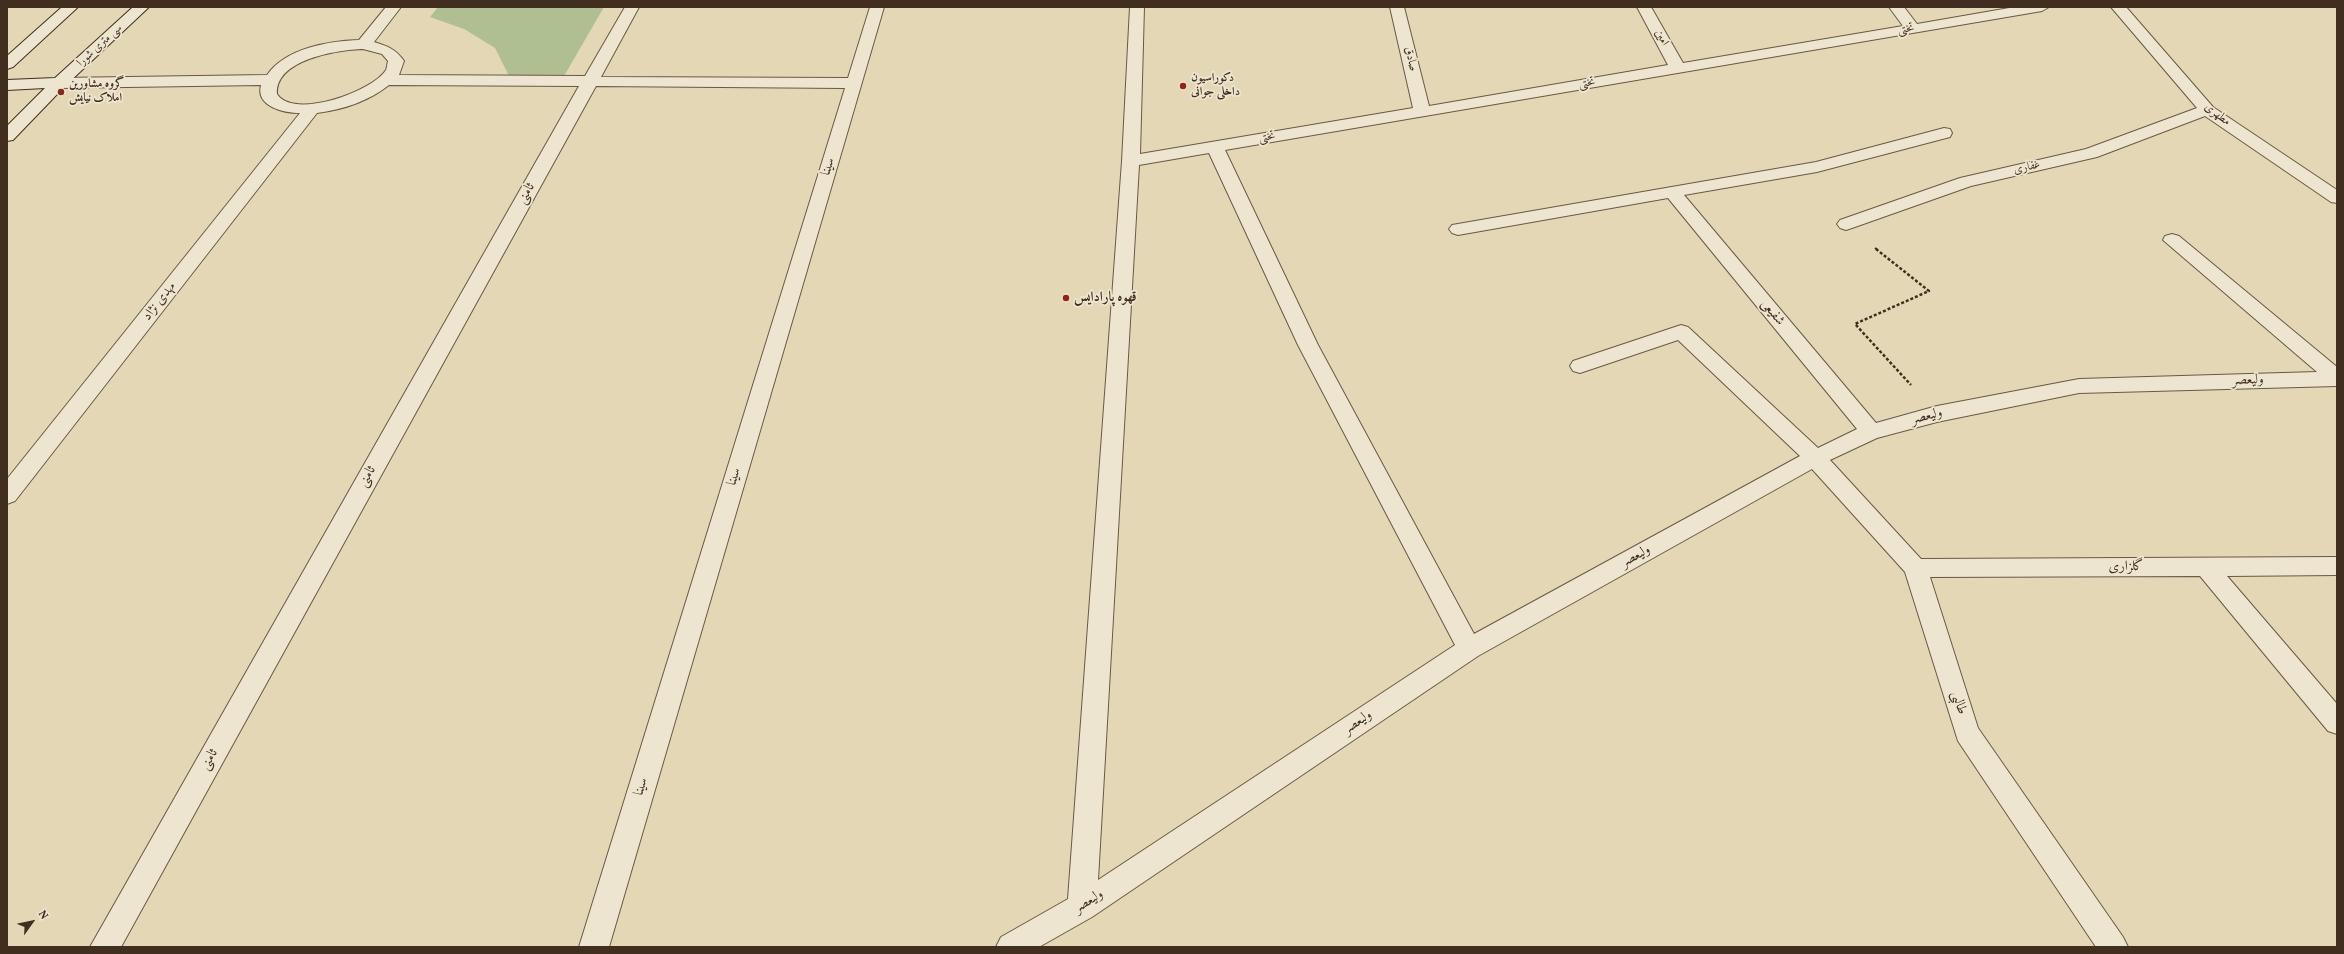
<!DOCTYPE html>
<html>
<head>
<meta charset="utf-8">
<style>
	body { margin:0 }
	#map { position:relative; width:2344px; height:954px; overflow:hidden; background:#e4d7b6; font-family:Vollkorn,serif }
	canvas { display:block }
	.frame { position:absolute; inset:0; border:8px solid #412e1e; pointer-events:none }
	.north { position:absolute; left:12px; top:902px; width:40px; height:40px; -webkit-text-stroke:3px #ede5d0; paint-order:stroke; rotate:57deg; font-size:11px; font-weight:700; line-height:16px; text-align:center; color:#412e1e }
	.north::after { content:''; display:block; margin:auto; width:14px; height:18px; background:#412e1e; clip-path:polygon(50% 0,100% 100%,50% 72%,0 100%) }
</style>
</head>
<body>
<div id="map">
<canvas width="2344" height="954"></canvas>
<div class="frame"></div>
<div class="north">N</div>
</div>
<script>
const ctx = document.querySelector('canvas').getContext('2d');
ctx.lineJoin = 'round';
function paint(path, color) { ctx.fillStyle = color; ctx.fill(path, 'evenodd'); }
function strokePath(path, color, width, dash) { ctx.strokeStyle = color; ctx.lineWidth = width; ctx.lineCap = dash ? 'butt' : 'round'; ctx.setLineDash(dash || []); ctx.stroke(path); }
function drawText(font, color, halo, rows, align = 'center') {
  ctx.font = font + ' Vollkorn,Amiri,serif'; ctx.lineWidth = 3.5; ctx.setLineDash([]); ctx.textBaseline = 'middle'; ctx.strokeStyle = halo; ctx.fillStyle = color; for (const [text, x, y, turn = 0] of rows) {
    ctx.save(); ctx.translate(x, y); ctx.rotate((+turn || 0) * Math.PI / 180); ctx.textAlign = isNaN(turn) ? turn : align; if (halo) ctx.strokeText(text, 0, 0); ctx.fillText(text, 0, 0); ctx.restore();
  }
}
paint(new Path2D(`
	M438 7H604L560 83 509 76 495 48 464 29 430 17Z`), '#b0bf91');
const street = new Path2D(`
	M386 7H401L374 42C387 46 396 49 404 61L399 75 585 76 625 7H639L601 77 848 78 870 7H884L609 947H579L845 88 596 86 121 947H90L579 86 389 85C369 101 342 110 317 113L15 501 7 504V479L300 113C285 113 255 107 261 85L59 88 53 86 51 83 53 80 59 78 267 75C286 48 329 41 359 40ZM363 49 382 54 388 61C387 64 387 68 386 70 372 92 293 120 277 94 275 59 338 50 363 49Z
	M1130 7H1144L1140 154 1413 108 1390 7H1404L1429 106 1668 65 1637 7H1651L1683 63 1903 26 1889 7H1904L1917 24 2015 7H2049L2042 11 1225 150 1318 345 1474 634 1800 456 1678 340 1580 373 1573 371 1570 366 1573 361 1681 325 1688 327 1818 448 1857 429 1668 198 1458 235 1452 233 1449 229 1452 225 1816 162 1944 128 1950 129 1952 133 1950 137 1817 172 1684 195 1876 423 1937 406 2079 379 2317 372 2163 240 2165 236 2172 234 2179 236 2337 367V386L2079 393 1937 422 1877 438 1830 460 1921 559 2337 557V575L2227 576 2337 704V734L2328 731 2200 576 1930 577 1978 728 2123 937 2128 947H2096L1958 741 1905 572 1812 469 1478 656 1092 917 1039 947H996L1001 937 1068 899 1122 161ZM1209 153 1298 345 1455 645 1098 880 1139 165Z
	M2111 7H2126L2213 107 2337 190V203L2331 202 2205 116 2097 157 1971 186 1852 228 1846 230 1840 228 1837 224 1840 220 1960 178 2086 149 2197 108Z`);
const secondary = new Path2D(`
	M62 7H78L13 67 7 69V56Z
	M133 7H149L65 86 13 140 7 141V126L45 88 7 90V80L55 78Z`);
strokePath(street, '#6a5844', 2);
strokePath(secondary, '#412e1e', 2);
strokePath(new Path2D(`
	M1875 248 1878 250`), '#412e1e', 2, [2.5, 1.5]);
strokePath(new Path2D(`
	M1876 249 1929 291 1855 324 1911 385`), '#412e1e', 2.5, [3, 2]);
paint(street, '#ede5d0');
paint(secondary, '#ede5d0');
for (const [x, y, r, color] of [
	[1183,86,4,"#8f2418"],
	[61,92,4,"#8f2418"],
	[1066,298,4,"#8f2418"]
]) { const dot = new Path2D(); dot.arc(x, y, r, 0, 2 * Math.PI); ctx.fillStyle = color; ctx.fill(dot); strokePath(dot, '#ede5d0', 1.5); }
drawText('12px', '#412e1e', '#ede5d0', [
	["تختی",1906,30,-10],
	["امین",1661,38,61],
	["سی متری شورا",100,46,-43],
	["صادق",1410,59,77],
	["تختی",1587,84,-10],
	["مطهری",2217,115,38],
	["تختی",1267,138,-10],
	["غفاری",2027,168,-13]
]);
drawText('bold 12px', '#412e1e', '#ede5d0', [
	["دکوراسیون",1191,79],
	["داخلی جوانی",1191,93],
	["گروه مشاورین",69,85],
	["املاک نیایش",69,99]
], 'left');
drawText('14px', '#412e1e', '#ede5d0', [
	["سینا",829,167,-73],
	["ثامنی",527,194,-61],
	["مهدی نژاد",160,302,-52],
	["شفیعی",1772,313,51],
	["ولیعصر",2248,381,-2],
	["ولیعصر",1927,417,-14],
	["ثامنی",368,477,-61],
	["سینا",735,477,-73],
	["ولیعصر",1636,557,-29],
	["گلزاری",2126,567],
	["طالبی",1958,703,72],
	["ولیعصر",1358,723,-34],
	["ثامنی",210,760,-61],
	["سینا",642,787,-73],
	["ولیعصر",1089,902,-32]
]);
drawText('bold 14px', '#412e1e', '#ede5d0', [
	["قهوه پارادایس",1074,298]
], 'left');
</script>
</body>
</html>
